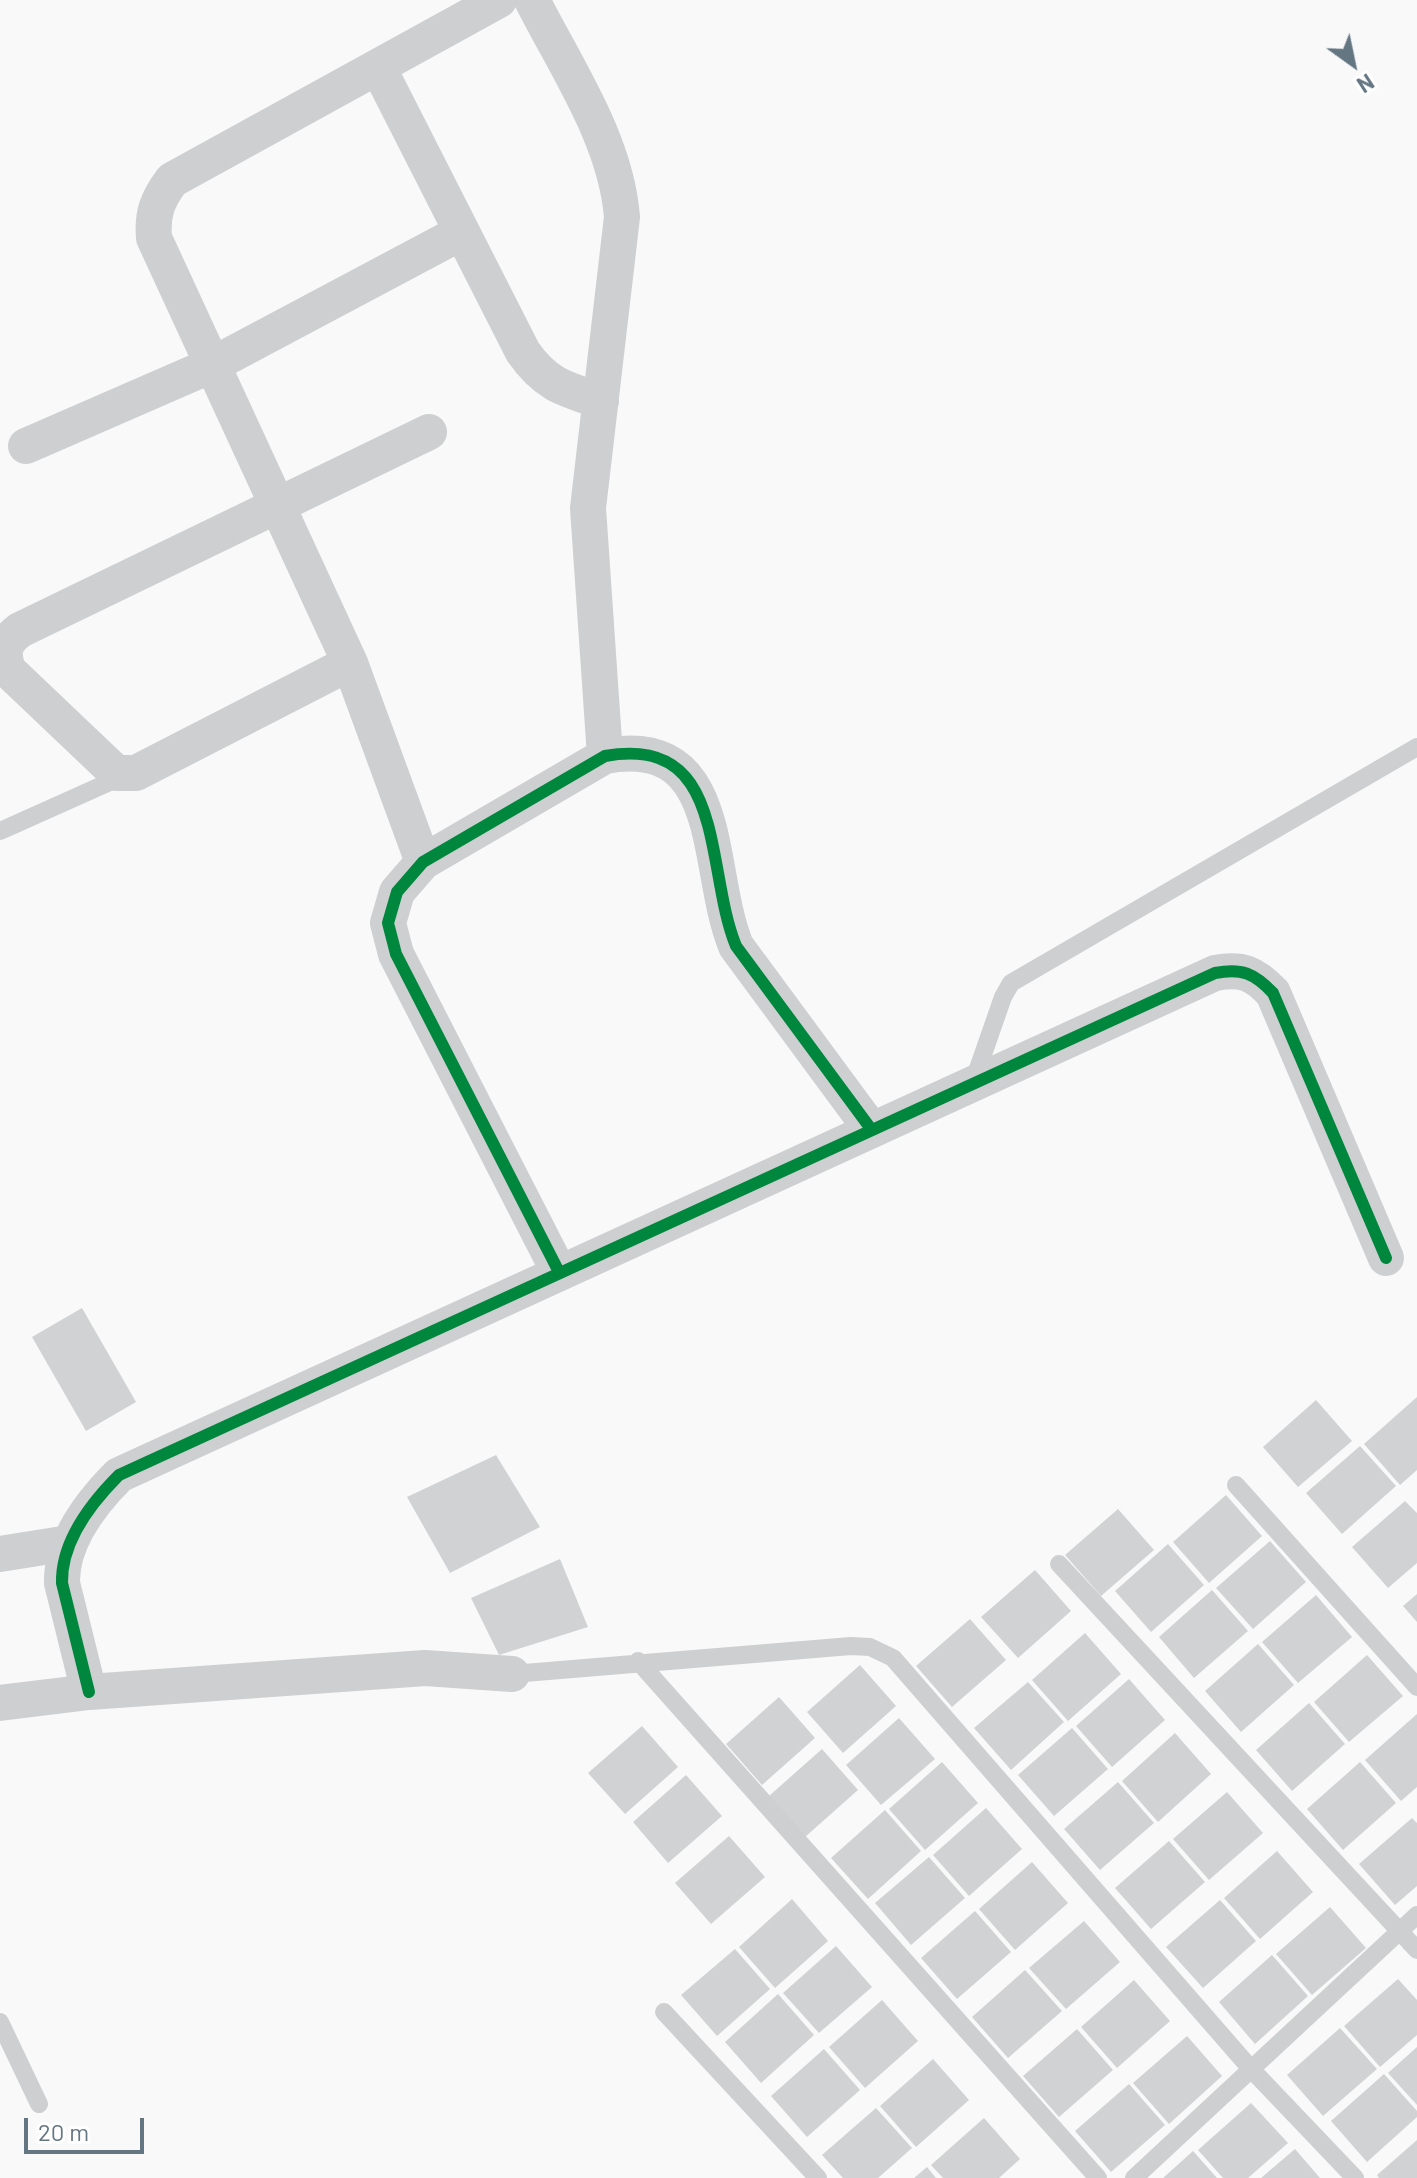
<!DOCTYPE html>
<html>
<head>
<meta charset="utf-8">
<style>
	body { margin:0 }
	#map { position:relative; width:1417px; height:2178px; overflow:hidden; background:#f9f9f9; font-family:Barlow,sans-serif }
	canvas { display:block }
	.north { position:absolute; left:1313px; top:24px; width:80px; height:80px; -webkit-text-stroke:6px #fff; paint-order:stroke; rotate:147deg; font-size:22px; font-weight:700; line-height:32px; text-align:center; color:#657683 }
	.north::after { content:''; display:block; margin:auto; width:28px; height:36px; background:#657683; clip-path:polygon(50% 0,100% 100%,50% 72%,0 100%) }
	.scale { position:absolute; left:24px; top:2118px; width:120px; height:36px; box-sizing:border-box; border:4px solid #657683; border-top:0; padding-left:10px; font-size:24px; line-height:28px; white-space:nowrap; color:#657683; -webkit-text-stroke:6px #fff; paint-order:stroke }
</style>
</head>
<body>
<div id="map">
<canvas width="1417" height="2178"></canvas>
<div class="north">N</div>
<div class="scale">20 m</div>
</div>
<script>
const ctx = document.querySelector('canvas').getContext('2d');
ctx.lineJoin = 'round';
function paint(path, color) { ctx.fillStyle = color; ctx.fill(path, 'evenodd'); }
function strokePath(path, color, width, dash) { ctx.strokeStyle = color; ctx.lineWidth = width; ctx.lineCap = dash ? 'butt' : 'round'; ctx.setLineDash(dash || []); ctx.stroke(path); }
paint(new Path2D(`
	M82 1308 136 1402 86 1431 32 1337Z
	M1417 1397V1470L1400 1485 1364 1444Z
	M1316 1400 1352 1441 1298 1487 1263 1447Z
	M1360 1446 1396 1486 1342 1534 1306 1493Z
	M496 1455 540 1527 450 1573 407 1497Z
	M1226 1495 1262 1536 1209 1583 1173 1542Z
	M1405 1501 1417 1513V1563L1388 1588 1352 1547Z
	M1118 1509 1154 1550 1101 1596 1065 1555Z
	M1270 1541 1306 1582 1253 1629 1216 1588Z
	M1168 1544 1204 1585 1151 1632 1115 1591Z
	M560 1559 588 1627 499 1655 471 1598Z
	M1035 1570 1071 1611 1018 1658 981 1617Z
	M1212 1590 1248 1631 1194 1678 1159 1637Z
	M1417 1594V1622L1403 1606Z
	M1316 1595 1352 1637 1298 1683 1262 1642Z
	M970 1619 1006 1660 952 1707 916 1666Z
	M1085 1633 1121 1674 1068 1721 1032 1680Z
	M1258 1644 1294 1685 1241 1732 1205 1691Z
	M1367 1655 1403 1696 1349 1742 1314 1702Z
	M860 1665 896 1706 843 1753 807 1712Z
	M1129 1679 1165 1720 1112 1767 1076 1726Z
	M1028 1682 1064 1722 1011 1770 974 1728Z
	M779 1697 815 1738 762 1785 726 1744Z
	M1309 1703 1345 1744 1292 1791 1256 1750Z
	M1417 1714V1787L1401 1801 1365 1760Z
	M899 1718 935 1759 881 1805 846 1765Z
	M642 1726 678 1767 625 1814 588 1773Z
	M1072 1728 1108 1769 1054 1816 1018 1775Z
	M1175 1733 1211 1774 1158 1822 1122 1781Z
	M822 1749 858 1790 805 1837 769 1796Z
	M942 1762 978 1803 925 1850 889 1809Z
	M1360 1762 1396 1803 1343 1850 1307 1809Z
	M686 1775 722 1816 668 1863 633 1822Z
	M1118 1782 1154 1823 1100 1870 1064 1829Z
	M1227 1792 1263 1833 1209 1880 1173 1839Z
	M986 1808 1022 1849 969 1896 933 1855Z
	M885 1810 921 1851 868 1899 831 1858Z
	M1412 1818 1417 1823V1886L1395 1905 1359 1864Z
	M729 1836 765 1877 711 1924 675 1883Z
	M1169 1841 1205 1882 1151 1929 1115 1888Z
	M1277 1851 1313 1892 1260 1939 1224 1898Z
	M929 1857 965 1898 911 1945 875 1903Z
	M1032 1862 1068 1903 1015 1950 979 1909Z
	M792 1899 828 1941 775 1988 739 1947Z
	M1220 1900 1256 1941 1203 1988 1166 1947Z
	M1330 1907 1366 1948 1312 1995 1276 1954Z
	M975 1911 1011 1952 957 1999 921 1958Z
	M1084 1921 1120 1962 1066 2009 1029 1968Z
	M836 1946 872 1987 819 2033 783 1993Z
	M735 1949 770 1989 717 2036 681 1995Z
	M1272 1955 1308 1996 1255 2044 1219 2002Z
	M1025 1970 1062 2011 1008 2058 972 2017Z
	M1398 1979 1417 2000V2035L1380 2067 1344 2026Z
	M1134 1980 1170 2021 1117 2068 1081 2027Z
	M778 1994 814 2035 761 2083 725 2042Z
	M882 2000 918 2041 865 2088 829 2047Z
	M1340 2028 1377 2069 1323 2116 1287 2075Z
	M1077 2029 1113 2070 1059 2117 1023 2076Z
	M1187 2036 1222 2076 1169 2124 1133 2083Z
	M1417 2047V2105L1388 2073Z
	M824 2049 860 2090 807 2137 771 2096Z
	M933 2059 969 2100 916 2147 880 2106Z
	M1384 2074 1417 2111V2117L1367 2162 1331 2121Z
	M1129 2084 1165 2125 1111 2172 1075 2131Z
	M1251 2103 1288 2143 1248 2178H1223L1198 2150Z
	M876 2108 912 2148 878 2178H843L822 2155Z
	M984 2118 1020 2159 999 2178H943L931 2165Z
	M1417 2140V2178H1379L1377 2175Z
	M1295 2149 1320 2178H1261Z
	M1193 2151 1217 2178H1163Z
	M927 2167 936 2178H914Z`), '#d0d2d3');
strokePath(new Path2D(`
	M0 831 123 776
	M973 1083 1003 997 1011 983 1417 747
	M1236 1485 1417 1687
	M1059 1564 1417 1950
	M638 1661 1098 2178
	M512 1674 851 1646 870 1647 893 1658 1251 2069 1355 2178
	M664 2012 818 2178
	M0 2022 39 2104
	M1134 2178 1417 1915`), '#cecfd0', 18);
strokePath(new Path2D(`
	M532 0C567 69 616 140 622 217L588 508 605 756
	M378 67 523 352C546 385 565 389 601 401
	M26 446 212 365 462 232
	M350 663 136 773H117L110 767 8 670C2 651 4 642 20 630L429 432
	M423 862 350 663 154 238C152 214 157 200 172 180L499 0
	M559 1272 396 954 388 923 397 892 423 862 605 756C728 734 704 868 736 946L871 1129
	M0 1554 69 1543
	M89 1692 62 1583C61 1542 91 1503 119 1475L1215 973C1242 968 1254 973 1273 993L1386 1258
	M0 1703 89 1692 425 1668 512 1674`), '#cecfd0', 36);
strokePath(new Path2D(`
	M559 1272 396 954 388 923 397 892 423 862 605 756C728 734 704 868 736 946L871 1129
	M89 1692 62 1583C61 1542 91 1503 119 1475L1215 973C1242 968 1254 973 1273 993L1386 1258`), '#00873e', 12);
</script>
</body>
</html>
